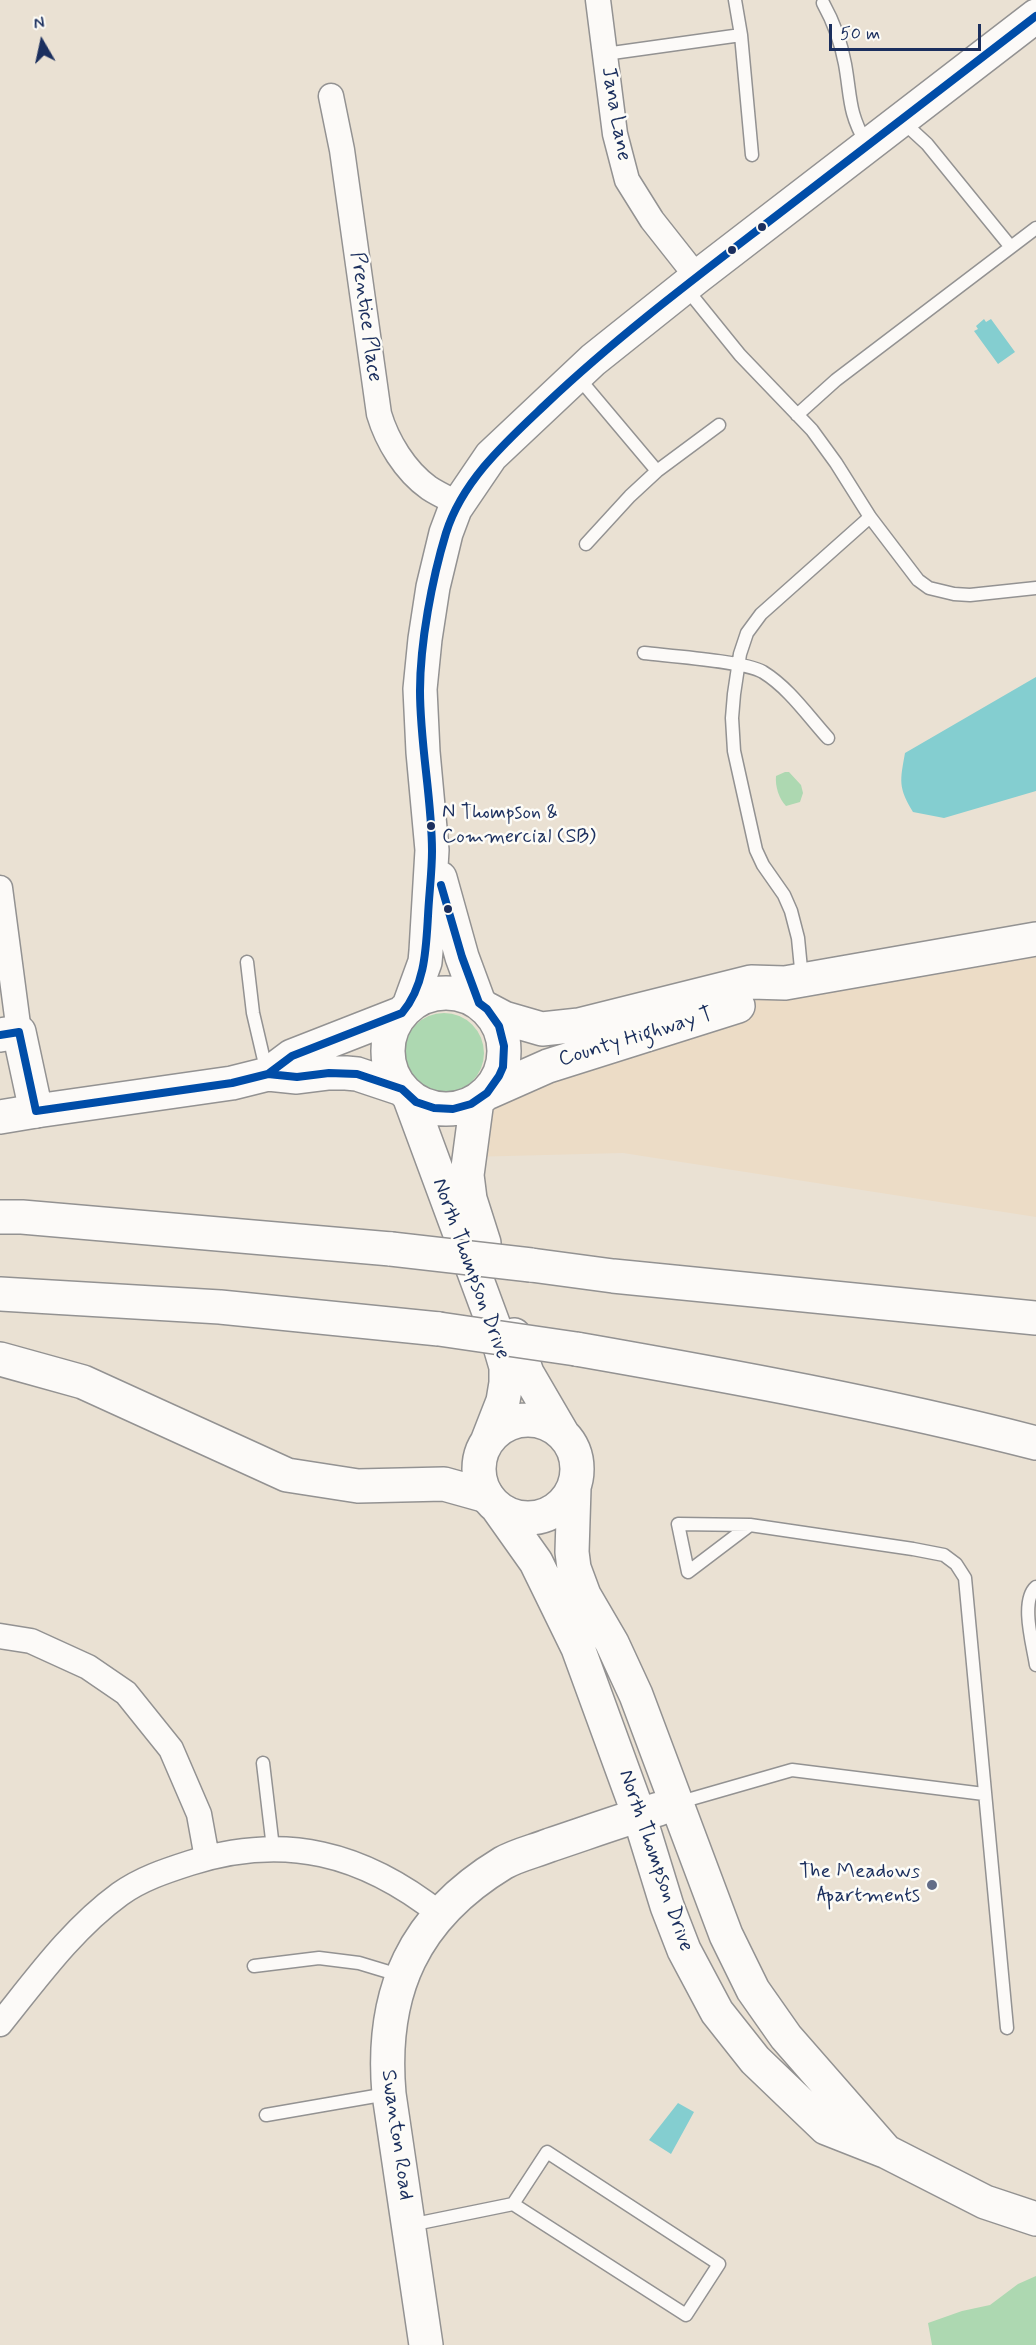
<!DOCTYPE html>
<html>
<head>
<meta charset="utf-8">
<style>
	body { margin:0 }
	#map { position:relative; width:1036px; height:2345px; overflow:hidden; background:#eae1d3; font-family:Mynerve,sans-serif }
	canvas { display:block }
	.north { position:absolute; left:12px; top:12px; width:60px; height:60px; -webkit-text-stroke:4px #fdfcf7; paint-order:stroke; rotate:351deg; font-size:16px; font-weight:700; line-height:24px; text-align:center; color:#1b2f5e }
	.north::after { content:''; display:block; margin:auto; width:21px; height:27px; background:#1b2f5e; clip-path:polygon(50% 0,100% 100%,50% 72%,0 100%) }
	.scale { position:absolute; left:829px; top:24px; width:152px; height:27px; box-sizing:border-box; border:3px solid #1b2f5e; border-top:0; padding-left:8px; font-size:18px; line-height:21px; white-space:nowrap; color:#1b2f5e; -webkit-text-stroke:4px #fdfcf7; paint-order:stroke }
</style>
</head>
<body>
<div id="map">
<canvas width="1036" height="2345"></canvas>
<div class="north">N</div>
<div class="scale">50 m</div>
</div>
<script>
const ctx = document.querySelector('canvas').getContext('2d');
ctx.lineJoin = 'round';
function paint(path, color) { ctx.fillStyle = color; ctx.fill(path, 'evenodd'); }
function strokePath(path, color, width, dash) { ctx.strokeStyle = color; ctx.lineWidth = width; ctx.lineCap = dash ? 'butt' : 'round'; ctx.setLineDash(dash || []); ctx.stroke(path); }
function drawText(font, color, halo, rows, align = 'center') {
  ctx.font = font + ' Mynerve,sans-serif'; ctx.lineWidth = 5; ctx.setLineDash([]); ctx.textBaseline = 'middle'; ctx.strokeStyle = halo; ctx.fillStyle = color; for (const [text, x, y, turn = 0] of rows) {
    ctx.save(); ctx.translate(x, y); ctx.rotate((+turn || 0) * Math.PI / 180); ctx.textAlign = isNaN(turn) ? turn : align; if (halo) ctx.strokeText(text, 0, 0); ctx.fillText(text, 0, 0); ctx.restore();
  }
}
paint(new Path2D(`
	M1036 939V1217L623 1153 468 1157 477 1100 547 1066 756 1000 785 983Z`), '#ecdcc6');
paint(new Path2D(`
	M785 772H789L801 785 803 793 800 802 786 806C779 799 775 786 776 776Z
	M404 1053a40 40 0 1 1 80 0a40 40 0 1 1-80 0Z
	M1036 2276V2345H932L928 2323 962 2311 990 2305 1018 2284Z`), '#add8b1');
paint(new Path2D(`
	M984 319 986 322 991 319 1015 352 998 364 974 331 978 329 976 326Z
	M1036 677V791L944 818 913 812C898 787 900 781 905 753Z
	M678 2103 694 2112 671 2154 649 2140Z`), '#84ced0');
const lane = new Path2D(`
	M735 0 741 35
	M823 3C833 21 841 42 845 64 851 97 848 112 866 143
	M605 54 741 35 752 155
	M902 121 927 144 1010 246
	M685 287 740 355 812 430 836 463 870 517 918 580 929 588 954 594 970 595 1036 588
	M577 376 657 471
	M797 415 836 380 1036 228
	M586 544 630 496 657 471 719 425
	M644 653C670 656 744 661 763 672 789 688 808 716 828 738
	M247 962 253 1013 267 1073
	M802 979 798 938 791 911 784 895 763 865 756 850 734 751 732 718 734 694 740 654 747 633 761 614 870 517
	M750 1525 688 1572 678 1524 750 1525 913 1549 944 1555 956 1564 965 1578 1007 2028
	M1036 1587C1020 1601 1033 1645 1036 1665
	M263 1763 273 1848
	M677 1803 792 1770 984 1794
	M254 1966 319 1958 359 1963 402 1976
	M266 2115 387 2094
	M410 2225 513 2204 547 2152 719 2264 686 2315 513 2204`);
const street = new Path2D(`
	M598 0 615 134 627 180 652 220 697 277
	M331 96 342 150 379 414C387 441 405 471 429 488 438 494 449 499 459 504
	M0 888 19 1032
	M0 1636 31 1641 88 1667 126 1693 171 1749 199 1814 207 1858
	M0 2024C37 1978 72 1929 120 1894 141 1879 165 1871 190 1863 285 1833 363 1853 440 1914`);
const secondary = new Path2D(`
	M440 878 462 957 479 1003
	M388 1051a58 58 0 1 1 116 0a58 58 0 1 1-116 0Z
	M409 1006 425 962 426 951 432 850 423 752 420 689 425 639 433 587 446 533 455 509 491 456 593 360 697 277 1036 16
	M487 1009 504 1018 542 1029 579 1025 751 982 785 983 1036 939
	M0 1035 19 1032 36 1111 232 1083 268 1074 297 1077 329 1073H346L357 1074 402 1089
	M268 1074 292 1056 402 1013
	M487 1093 548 1066 738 1006
	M409 1096 494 1326 506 1367V1383L503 1401 487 1442
	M477 1100 467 1175 470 1199 484 1243
	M514 1335 527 1373 562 1433
	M479 1469a49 49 0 1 1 98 0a49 49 0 1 1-98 0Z
	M574 1488 572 1552 574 1568 584 1595 612 1643 636 1695 726 1935 753 1990 786 2037 884 2149
	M497 1507 536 1562 578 1648 639 1815 667 1906 684 1950 717 2012 755 2060 826 2128 887 2152 985 2202 1036 2219
	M426 2345 389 2094C380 1991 414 1917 503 1863 517 1855 535 1851 550 1845 586 1833 622 1820 659 1809`);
const highway = new Path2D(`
	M0 1117 36 1111
	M0 1217H22L391 1249
	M531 1265 613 1276 1036 1318
	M0 1294 220 1307 439 1329
	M576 1349C730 1376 884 1404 1036 1443
	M0 1359 83 1382 287 1475 358 1486 444 1484 487 1496`);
strokePath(lane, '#939292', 15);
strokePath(street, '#939292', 27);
strokePath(secondary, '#939292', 36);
strokePath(highway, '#939292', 36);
strokePath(lane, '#fcfaf8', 12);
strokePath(street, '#fcfaf8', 24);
strokePath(secondary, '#fcfaf8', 33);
strokePath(highway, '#fcfaf8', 33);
const highwayBridge = new Path2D(`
	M391 1249 531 1265
	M439 1329 576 1349`);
strokePath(highwayBridge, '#939292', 36, []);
strokePath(highwayBridge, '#fcfaf8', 33);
strokePath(new Path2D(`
	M0 1035 19 1032 36 1111 232 1083 268 1074 297 1077 329 1073 357 1074 402 1089 416 1102 434 1108 453 1109 471 1104 487 1093 499 1076 503 1067 504 1046 499 1026 487 1009 479 1003 462 957 441 885
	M268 1074 292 1056 402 1013C425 986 426 949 428 916 429 894 432 873 432 851 432 799 420 745 420 691 420 643 432 579 446 533 463 479 508 440 547 403 619 335 698 276 776 216 863 149 949 83 1036 16`), '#004da8', 8);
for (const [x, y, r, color] of [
	[762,227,5,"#1b2f5e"],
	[732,250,5,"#1b2f5e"],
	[431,826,5,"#1b2f5e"],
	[448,909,5,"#1b2f5e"],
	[932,1885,6,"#636d87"]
]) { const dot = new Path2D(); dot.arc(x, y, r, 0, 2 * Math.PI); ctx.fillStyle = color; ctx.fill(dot); strokePath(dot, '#fdfcf7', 2); }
drawText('20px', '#1b2f5e', '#fdfcf7', [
	["N Thompson &",442,814],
	["Commercial (SB)",442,838]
], 'left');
drawText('21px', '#1b2f5e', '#fdfcf7', [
	["Jana Lane",615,114,80],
	["Prentice Place",365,317,82],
	["County Highway T",636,1038,-17],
	["North Thompson Drive",470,1269,70],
	["North Thompson Drive",655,1861,71],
	["Swanton Road",396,2135,82]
]);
drawText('21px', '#1b2f5e', '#fdfcf7', [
	["The Meadows",920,1873],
	["Apartments",920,1897]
], 'right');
</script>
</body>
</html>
